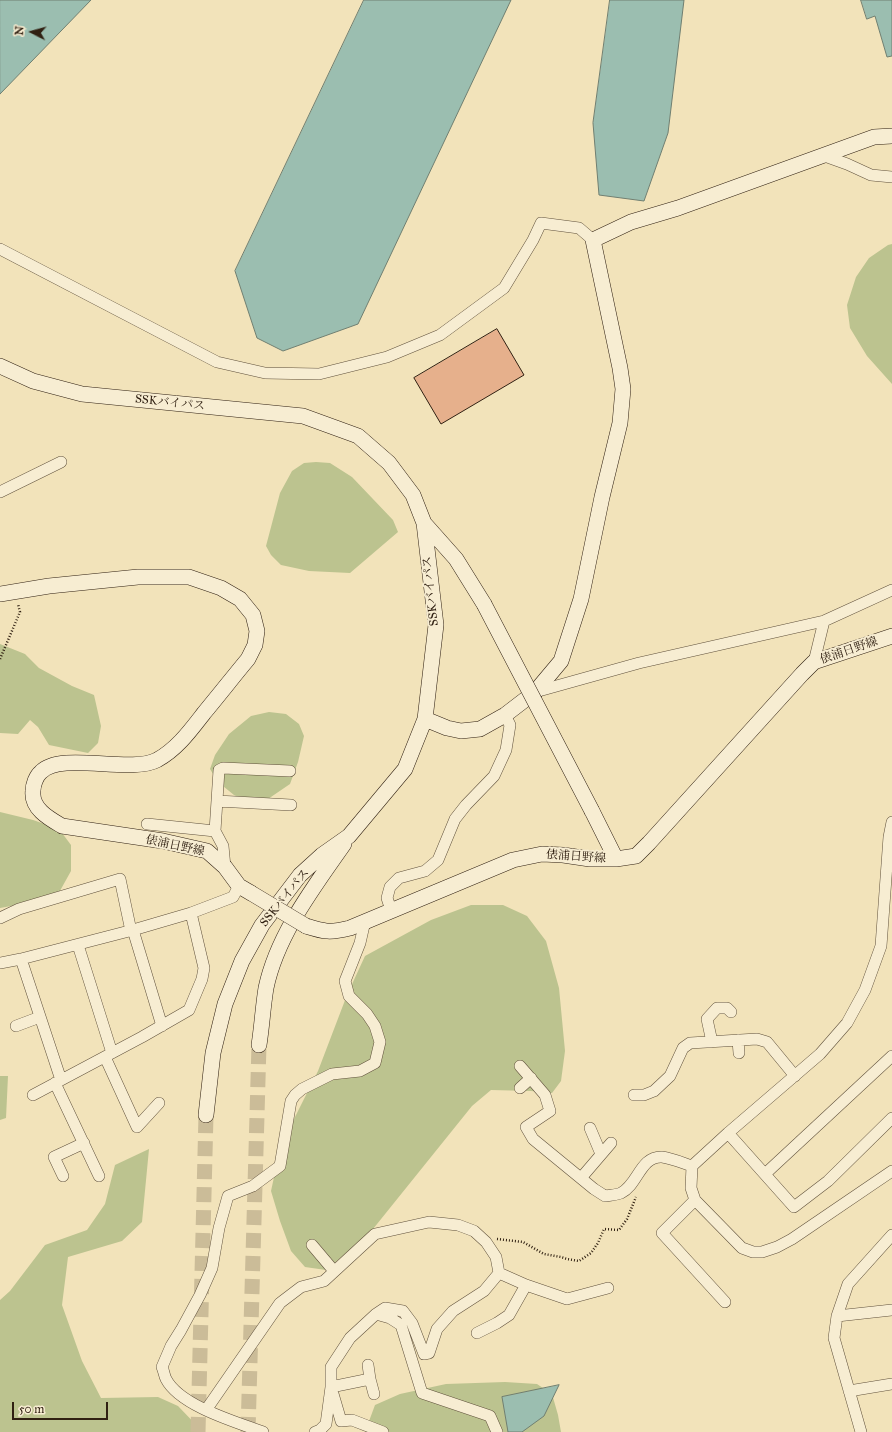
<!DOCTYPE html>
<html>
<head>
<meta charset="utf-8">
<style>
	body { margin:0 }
	#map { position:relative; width:892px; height:1432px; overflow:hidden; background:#f2e3ba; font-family:"IM FELL Great Primer",serif }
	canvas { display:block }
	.north { position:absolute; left:12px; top:12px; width:40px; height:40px; -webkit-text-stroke:3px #f7edd2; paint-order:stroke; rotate:276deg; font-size:11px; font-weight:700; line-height:16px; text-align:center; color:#302012 }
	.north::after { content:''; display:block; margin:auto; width:14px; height:18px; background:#302012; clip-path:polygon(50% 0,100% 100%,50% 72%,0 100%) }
	.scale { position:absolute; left:12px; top:1402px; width:96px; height:18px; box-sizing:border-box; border:2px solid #302012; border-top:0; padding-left:5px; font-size:12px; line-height:14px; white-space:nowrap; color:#302012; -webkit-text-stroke:3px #f7edd2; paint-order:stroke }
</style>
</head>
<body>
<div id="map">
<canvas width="892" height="1432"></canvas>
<div class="north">N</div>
<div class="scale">50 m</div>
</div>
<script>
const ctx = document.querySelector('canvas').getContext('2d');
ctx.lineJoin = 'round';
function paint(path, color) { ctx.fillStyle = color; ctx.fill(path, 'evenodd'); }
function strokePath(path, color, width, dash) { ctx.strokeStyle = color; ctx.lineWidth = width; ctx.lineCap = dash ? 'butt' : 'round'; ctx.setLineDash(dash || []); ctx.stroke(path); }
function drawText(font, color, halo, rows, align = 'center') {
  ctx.font = font + ' "IM FELL Great Primer","Noto Serif JP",serif'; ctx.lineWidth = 3.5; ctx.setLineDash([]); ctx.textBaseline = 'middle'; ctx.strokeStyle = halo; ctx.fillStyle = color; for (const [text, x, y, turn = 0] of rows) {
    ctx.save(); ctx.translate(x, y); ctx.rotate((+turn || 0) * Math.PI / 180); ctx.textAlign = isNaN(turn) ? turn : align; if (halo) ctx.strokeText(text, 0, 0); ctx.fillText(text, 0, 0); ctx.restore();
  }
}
paint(new Path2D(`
	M892 244V384L867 356 850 328 847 305 856 277 869 258 888 245Z
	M316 462 330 463 352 477 393 520 398 532 350 573 309 571 281 565 271 555 266 546 280 493 292 471 304 463Z
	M0 644 25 654 39 668 72 686 94 695 101 726 98 743 88 753 49 745 38 727 30 720 18 734 0 733Z
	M269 712 286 714 299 724 304 736 298 762 290 784 268 799 247 802 234 795 218 782 210 769 215 755 229 734 251 716Z
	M0 812 33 820 59 829 71 845V871L56 898 0 908Z
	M471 905H503L527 916 546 941 559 988 565 1051 561 1081 552 1093 531 1091 491 1090 472 1106 369 1234 326 1270 305 1267 291 1251 280 1221 271 1191 281 1145 318 1071 347 995 365 956 431 920Z
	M0 1076H8L6 1118 0 1120Z
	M149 1149 142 1222 122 1241 68 1257 62 1305 82 1361 101 1398 158 1397 178 1406 203 1432H0V1300L10 1291 45 1245 87 1230 105 1204 115 1165Z
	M505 1382 537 1384 552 1394 558 1415 561 1432H365L375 1405 400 1394 446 1384Z`), '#bcc38f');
const water = new Path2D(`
	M0 0H91L0 94Z
	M364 0H511L358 324 283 351 257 338 235 271Z
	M610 0H684L668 133 644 201 599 195 593 123Z
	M861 0H892V56L887 57 875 16 867 19Z
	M559 1385 544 1416 522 1432H508L502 1397Z`);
paint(water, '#9bbeb0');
strokePath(water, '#707f71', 1);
const building = new Path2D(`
	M497 329 524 375 441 424 414 378Z`);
paint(building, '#e6b08c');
strokePath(building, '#302012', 1);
strokePath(new Path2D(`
	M198 1432 206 1115
	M248 1432 259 1045`), '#cbbc98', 15, [15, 8]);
const street = new Path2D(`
	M822 155 847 164 871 175 892 177
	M0 249 217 362 265 373 319 374 387 357 440 335 504 288 533 240 541 223 579 228 593 240
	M0 492 61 462
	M814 662 824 621
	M535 692 639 663 824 621 892 590
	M217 801 291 805
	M892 822 889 837 881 946 865 990 847 1023 820 1054 728 1133 692 1166 691 1188 695 1200 742 1248 753 1252H762L777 1247 792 1239 892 1171
	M147 824 215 831 219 770 223 768 290 771
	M215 831 223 846 225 867
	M391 910 387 898 390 887 399 878 425 871 438 860 455 819 466 805 494 776 506 750 510 725 505 715
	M0 918 19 909 120 879 131 931
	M133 930 162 1026
	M78 945 112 1053
	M21 959 61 1080
	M0 963 21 959 133 930 191 913 233 897 239 886
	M16 1026 40 1017
	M738 1040 739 1053
	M712 1042 707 1019 717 1008H727L731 1012
	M105 1057 137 1127 159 1103
	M520 1066 545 1095 550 1111 526 1127 533 1139 594 1189 605 1196C610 1195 617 1195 621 1193 638 1185 640 1156 662 1157 671 1158 683 1163 692 1166
	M55 1083 99 1176
	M520 1088 531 1078
	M33 1095 142 1037 189 1010 202 979 204 968 191 913
	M634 1095H644L654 1091 670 1076 683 1048 690 1043 757 1039 767 1042 795 1076
	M590 1128 601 1154
	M728 1133 794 1207 828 1181 892 1118
	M765 1174 892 1056
	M63 1176 54 1157 84 1143
	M581 1178 611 1143
	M695 1200 662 1233 725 1302
	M312 1245 334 1271
	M376 1314 385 1308 403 1311 412 1323 424 1354 429 1353 437 1329 453 1311 484 1291 499 1273
	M837 1316 892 1310
	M477 1333 497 1323 509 1315 526 1285
	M368 1365 370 1379
	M849 1391 892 1384
	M374 1394 370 1379 331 1387 341 1421 352 1420 383 1432
	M206 1410 280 1303 301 1287 324 1281 375 1234 429 1222 458 1225 474 1231 486 1242 496 1257 499 1273 526 1285 567 1299 608 1288
	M263 1432C236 1422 180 1406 166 1379 164 1375 164 1371 162 1367L171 1346 181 1330 200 1295 212 1268 219 1228 228 1196 253 1186 280 1166 291 1101 295 1095 302 1089 332 1074 360 1071 375 1063 380 1042 375 1026 367 1014 349 996 345 981 360 943 365 921
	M315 1432 320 1430 326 1424 331 1387V1367L350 1338 376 1314 390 1318 401 1325 422 1393 490 1416 497 1432
	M861 1432 834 1338 837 1316 848 1284 892 1235`);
const secondary = new Path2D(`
	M0 366 33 381 82 394 303 416 358 436 389 463 413 495 424 523 436 625 425 719 405 769 349 836 322 855 300 875 262 925 242 961 225 1004 213 1053 206 1115
	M424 523 456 559 484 604
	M0 594 49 586 138 577H189L221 588 240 599 253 615 257 631 255 645 248 659C233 677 219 695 204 713 190 731 177 749 157 760 130 774 61 751 41 772 36 776 33 785 33 791 31 809 50 819 62 826L163 841 207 851 225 867 239 886 251 893
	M425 719 447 728 461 731 480 729 505 715 535 692 561 661 581 599 602 497 620 423 623 389 620 368 593 240 631 222 678 208 874 137 892 136
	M592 811 616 859
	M306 926C325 932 330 933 350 928L513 860 542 854 563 855 590 859H616L636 856 649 843 802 674 814 662 892 636
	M259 1045C262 1026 263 1006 266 988 277 935 314 887 344 844`);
strokePath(street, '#60513c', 12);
strokePath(secondary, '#302012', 16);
strokePath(new Path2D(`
	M0 659 20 612 18 604
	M497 1239 523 1242 544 1254 561 1257 567 1259 579 1261 591 1253 598 1243 604 1229 619 1230 627 1219 636 1197`), '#302012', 2.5, [1, 2]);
strokePath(street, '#f7edd2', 11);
strokePath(secondary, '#f7edd2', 15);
const secondaryBridge = new Path2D(`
	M484 604 592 811
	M251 893 306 926`);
strokePath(secondaryBridge, '#302012', 16, []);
strokePath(secondaryBridge, '#f7edd2', 15);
drawText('12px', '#302012', '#f7edd2', [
	["SSKバイパス",170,403,6],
	["SSKバイパス",431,591,-96],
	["俵浦日野線",849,651,-19],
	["俵浦日野線",175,846,12],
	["俵浦日野線",576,857,4],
	["SSKバイパス",285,898,-51]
]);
</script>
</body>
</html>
